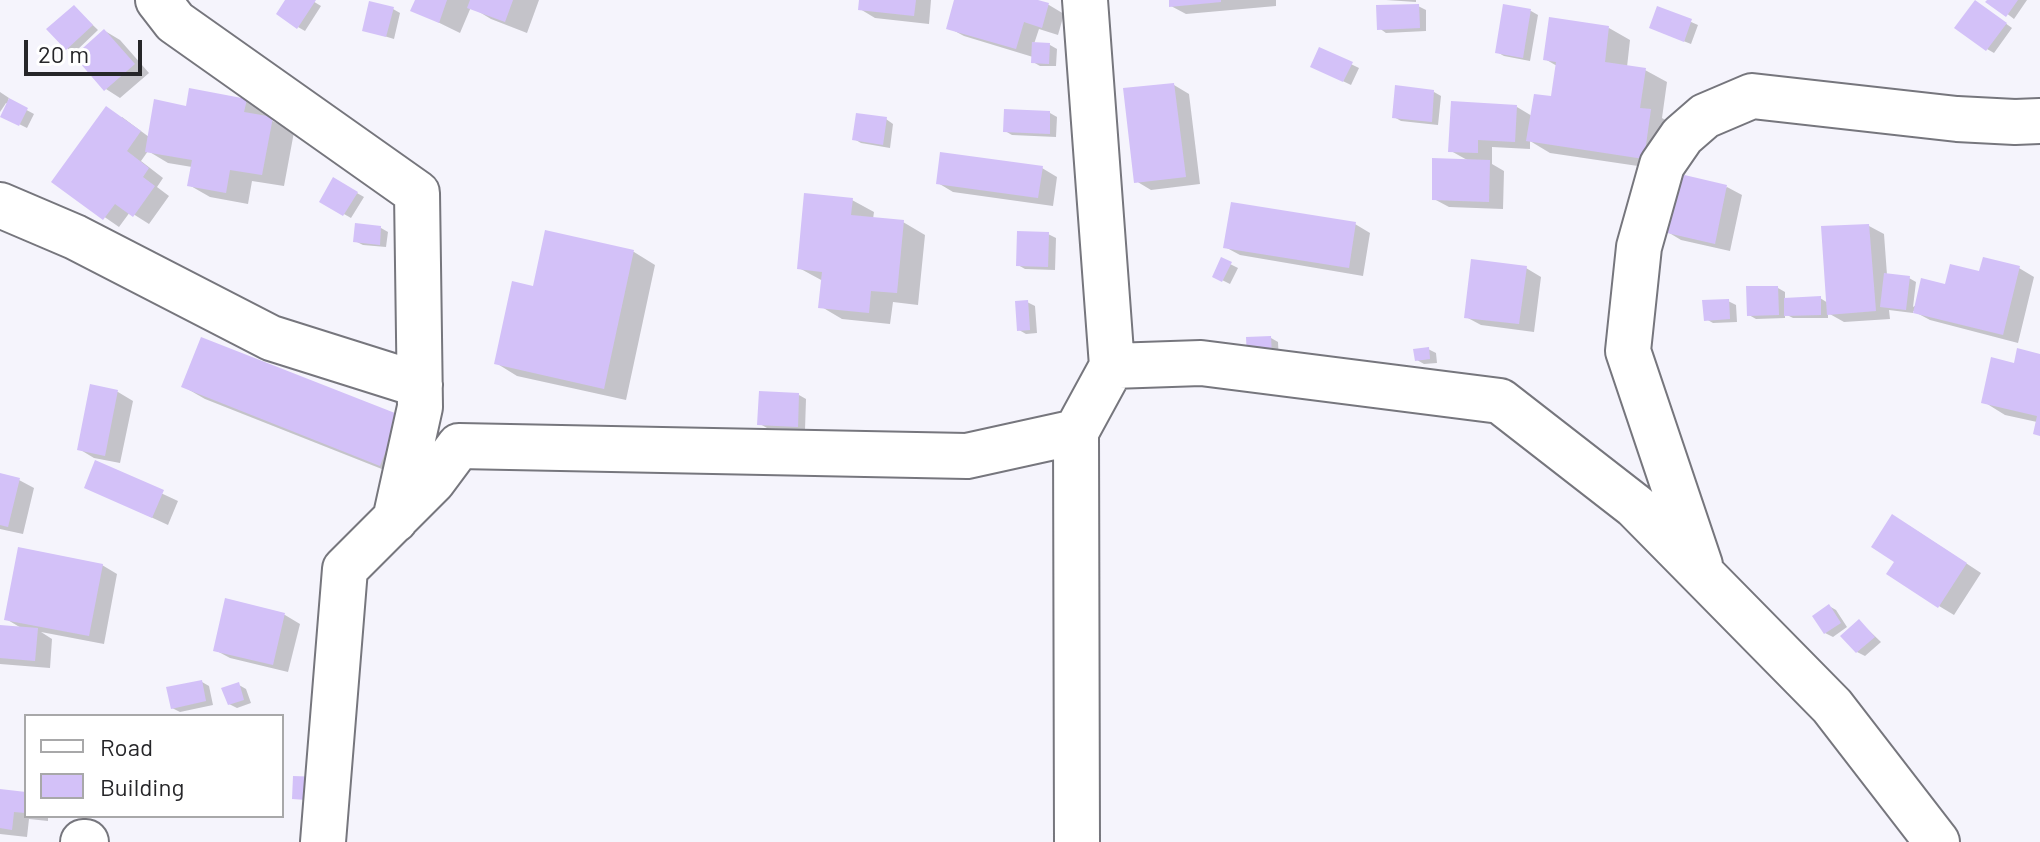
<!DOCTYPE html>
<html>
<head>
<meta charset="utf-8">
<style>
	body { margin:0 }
	#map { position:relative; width:2040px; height:842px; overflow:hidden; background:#f5f4fc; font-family:Barlow,sans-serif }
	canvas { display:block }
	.legend { position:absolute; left:24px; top:714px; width:260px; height:104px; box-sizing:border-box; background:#fff; border:2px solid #a8a8a9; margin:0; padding:10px 14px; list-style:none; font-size:24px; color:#262629 }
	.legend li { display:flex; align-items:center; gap:16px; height:40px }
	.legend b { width:40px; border:2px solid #a8a8a9 }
	.scale { position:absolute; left:24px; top:40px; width:118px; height:36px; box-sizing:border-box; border:4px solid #262629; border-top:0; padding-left:10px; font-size:24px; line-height:28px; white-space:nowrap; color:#262629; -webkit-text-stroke:6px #fff; paint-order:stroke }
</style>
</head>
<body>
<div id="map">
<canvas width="2040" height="842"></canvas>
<ul class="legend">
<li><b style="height:10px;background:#fff"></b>Road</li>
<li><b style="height:22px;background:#d3c1f8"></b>Building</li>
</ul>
<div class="scale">20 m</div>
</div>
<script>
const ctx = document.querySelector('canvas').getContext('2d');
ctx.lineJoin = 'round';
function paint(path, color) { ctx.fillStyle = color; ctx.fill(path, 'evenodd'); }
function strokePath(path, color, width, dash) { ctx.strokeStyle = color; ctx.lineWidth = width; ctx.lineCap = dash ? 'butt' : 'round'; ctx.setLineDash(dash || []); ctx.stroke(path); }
paint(new Path2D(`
	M287 0H311L321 6 305 31 298 27Z
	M417 0H539L527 33 491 19 471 7 460 33 413 10Z
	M861 0H931L929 24 875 18 860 9Z
	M957 0H1031L1049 5 1064 14 1058 35 1039 29 1034 44 1050 45 1057 49 1056 66H1040L1033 62V57L964 36 949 28Z
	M1171 0H1276V6L1186 14 1171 6Z
	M1386 0H1416V2Z
	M1989 0H2027L2014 19Z
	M1418 6 1426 10V31L1386 33 1379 28Z
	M74 7 98 30 74 53 67 48Z
	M1504 7 1531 11 1538 15 1530 61 1504 56 1497 52Z
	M1983 7 2012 28 1994 53 1987 49Z
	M1659 8 1698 25 1691 44 1658 31Z
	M393 9 400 13 394 39 364 30Z
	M1609 28 1630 40 1627 67 1645 70 1667 82 1662 118 1672 124 1665 170 1550 153 1530 141V149L1492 147V164L1504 171 1503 209 1449 207 1434 199 1469 161 1451 151 1517 107 1532 116 1552 98 1557 66 1545 59Z
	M105 31 120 40 149 73 120 98 106 89Z
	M1320 49 1359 68 1351 85 1320 70Z
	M1174 85 1189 94 1200 184 1151 190 1136 181Z
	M0 92 9 98 8 100 34 114 27 128 3 116 8 104 6 103 0 112Z
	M1434 92 1441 96 1438 125 1401 121 1394 117Z
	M246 100 267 113V118L294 132 284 186 252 181 248 204 210 197 189 185 192 167 168 163 148 151 141 161 163 178 157 187 169 196 149 224 130 212 119 227 54 182 122 117 149 137 188 108Z
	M1050 113 1057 117 1056 137 1012 135 1005 131Z
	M886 119 893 124 890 148 861 143 854 139Z
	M1042 168 1057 177 1053 206 953 192 938 183Z
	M334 180 364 197 351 218 321 201Z
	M1727 187 1742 195 1730 251 1681 240 1666 231Z
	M852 200 874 212 873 219 903 222 925 235 918 305 893 302 890 324 842 319 820 306 823 281 799 268Z
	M1355 224 1370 233 1363 276 1240 255 1225 247Z
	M1869 226 1884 234 1887 275 1909 278 1916 282 1913 307 1947 286 1980 274 2019 268 2034 277 2018 343 1930 320 1913 311V313L1889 310 1890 319 1844 322 1828 313V318H1793L1785 314V318L1756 319 1749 315 1778 288 1785 292V300L1820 298 1828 303Z
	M381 228 388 232 386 247 363 245 355 241Z
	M547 232 634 252 655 265 626 400 517 376 496 363 535 288Z
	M1048 234 1056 238 1055 270 1025 269 1018 265Z
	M1222 260 1238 268 1230 284 1214 276Z
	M1526 268 1541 277 1534 332 1481 325 1466 317Z
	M1728 301 1736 305 1737 322 1713 323 1706 319Z
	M1027 302 1035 306 1037 333 1026 334 1019 330Z
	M1271 338 1278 342 1279 361 1256 362Z
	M1428 349 1436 353 1437 363 1424 364 1417 360Z
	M2040 356V436L2037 422 2005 415 1984 402 2015 365Z
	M92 387 118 392 133 401 120 463 94 458 79 449Z
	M184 387 420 430 402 477 205 399Z
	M799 395 806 399 805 430 767 428 760 424Z
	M96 463 178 501 168 525 86 487Z
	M0 475 19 480 34 488 23 534 0 529Z
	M1908 525 1981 573 1954 615 1939 606 1897 561Z
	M102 565 117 574 104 644 41 632 52 639 50 668 0 664V627L23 629 6 619Z
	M226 601 285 615 300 624 288 672 230 658 215 650Z
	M1829 606 1836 610 1847 627 1833 637 1825 633Z
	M1859 621 1881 642 1865 656 1857 652Z
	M202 682 209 686 213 705 180 712 172 708Z
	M239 685 246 689 251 703 237 708 229 704Z
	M0 791 26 794V816H48V821L29 819 27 837 0 834Z`), '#0003');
paint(new Path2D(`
	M285 0H316L297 29 276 14Z
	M415 0H447L439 23 410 11Z
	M470 0H513L505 22 467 8Z
	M859 0H916L914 16 858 10Z
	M954 0H1038L1049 3 1042 28 1024 22 1016 49 946 29Z
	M1169 0H1221V2L1169 7Z
	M1975 0 2007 23 1986 51 1954 28Z
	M1987 0H2018L2006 17 1985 2Z
	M369 1 394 7 386 37 362 31Z
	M1419 4 1420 28 1377 30 1376 5Z
	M1503 4 1531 9 1523 58 1495 53Z
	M74 5 93 25 66 50 46 29Z
	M1657 6 1692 19 1684 42 1649 28Z
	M1549 17 1609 26 1605 62 1646 68 1640 108 1651 109 1644 159 1526 141 1534 94 1551 96 1556 62 1543 60Z
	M104 29 135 64 104 91 74 56Z
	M1032 42 1050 43 1049 64 1031 63Z
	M1319 47 1353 62 1343 82 1310 67Z
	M1174 83 1186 177 1134 183 1123 88Z
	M1395 85 1434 90 1432 122 1392 118Z
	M189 88 247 99 244 112 273 117 262 175 230 170 226 193 187 186 192 160 145 152 154 99 186 106Z
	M9 98 28 108 19 126 0 117Z
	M1451 101 1517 105 1515 142 1478 140V153L1448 152Z
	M106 106 141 131 127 151 149 168 143 177 155 186 133 217 115 204 103 220 51 182Z
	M1004 109 1050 111V134L1003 132Z
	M856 113 887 117 883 145 852 140Z
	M940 152 1043 166 1038 198 936 184Z
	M1432 158 1490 160 1489 202 1432 200Z
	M1676 173 1727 185 1715 244 1663 232Z
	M333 177 358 192 343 216 319 202Z
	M804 193 853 198 851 215 904 220 897 293 871 291 869 313 818 308 822 272 797 269Z
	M1231 202 1356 222 1349 268 1223 248Z
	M355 223 381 226 380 245 353 242Z
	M1869 224 1876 311 1827 315 1821 226Z
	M545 230 634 250 604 389 494 364 512 281 533 286Z
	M1017 231 1049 232 1048 267 1016 266Z
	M1221 257 1232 262 1222 282 1212 277Z
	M1983 257 2020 266 2003 335 1913 313 1921 278 1945 284 1950 264 1979 271Z
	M1471 259 1527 266 1519 324 1464 318Z
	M1884 273 1910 276 1906 310 1880 307Z
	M1746 286H1778L1779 315 1747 316Z
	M1821 296V315L1784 316V298Z
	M1729 299 1730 319 1704 321 1702 300Z
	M1028 300 1030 330 1017 331 1015 301Z
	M1271 336 1272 358 1247 359 1246 337Z
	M201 337 400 415 380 466 181 387Z
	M1429 347 1430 359 1415 361 1413 349Z
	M2017 348 2040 354V436L2033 434 2037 416 1981 403 1991 357 2014 363Z
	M90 384 118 390 105 456 77 450Z
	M759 391 799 393 798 427 757 425Z
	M95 460 164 490 152 518 84 488Z
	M0 473 20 478 8 527 0 525Z
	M1892 514 1967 563 1938 608 1886 574 1894 562 1871 547Z
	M18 547 103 564 89 636 4 620Z
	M225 598 285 613 273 665 213 651Z
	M1829 604 1841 623 1824 634 1812 616Z
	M1859 619 1875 637 1856 653 1840 636Z
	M0 625 38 628 35 661 0 658Z
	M202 680 206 701 171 709 166 687Z
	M239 682 244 700 228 705 221 688Z
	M293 776 322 777 321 801 292 799Z
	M0 789 26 792V813L14 812 12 830 0 828Z`), '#d3c1f8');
const street = new Path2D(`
	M158 0 175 22 417 193 420 407 395 520
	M1085 0 1112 366
	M0 205 75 237 271 338 420 385
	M1076 432 1077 842
	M1700 565 1628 351 1639 247 1662 165 1682 136 1705 116 1752 96 1957 119 2015 122 2040 121
	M83 842H86
	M323 842 345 569 433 481 459 446 967 456 1076 432 1112 366 1201 363 1500 401 1635 506 1705 577 1832 706 1937 842`);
strokePath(street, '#76767d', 48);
strokePath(street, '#fff', 44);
</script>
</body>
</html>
